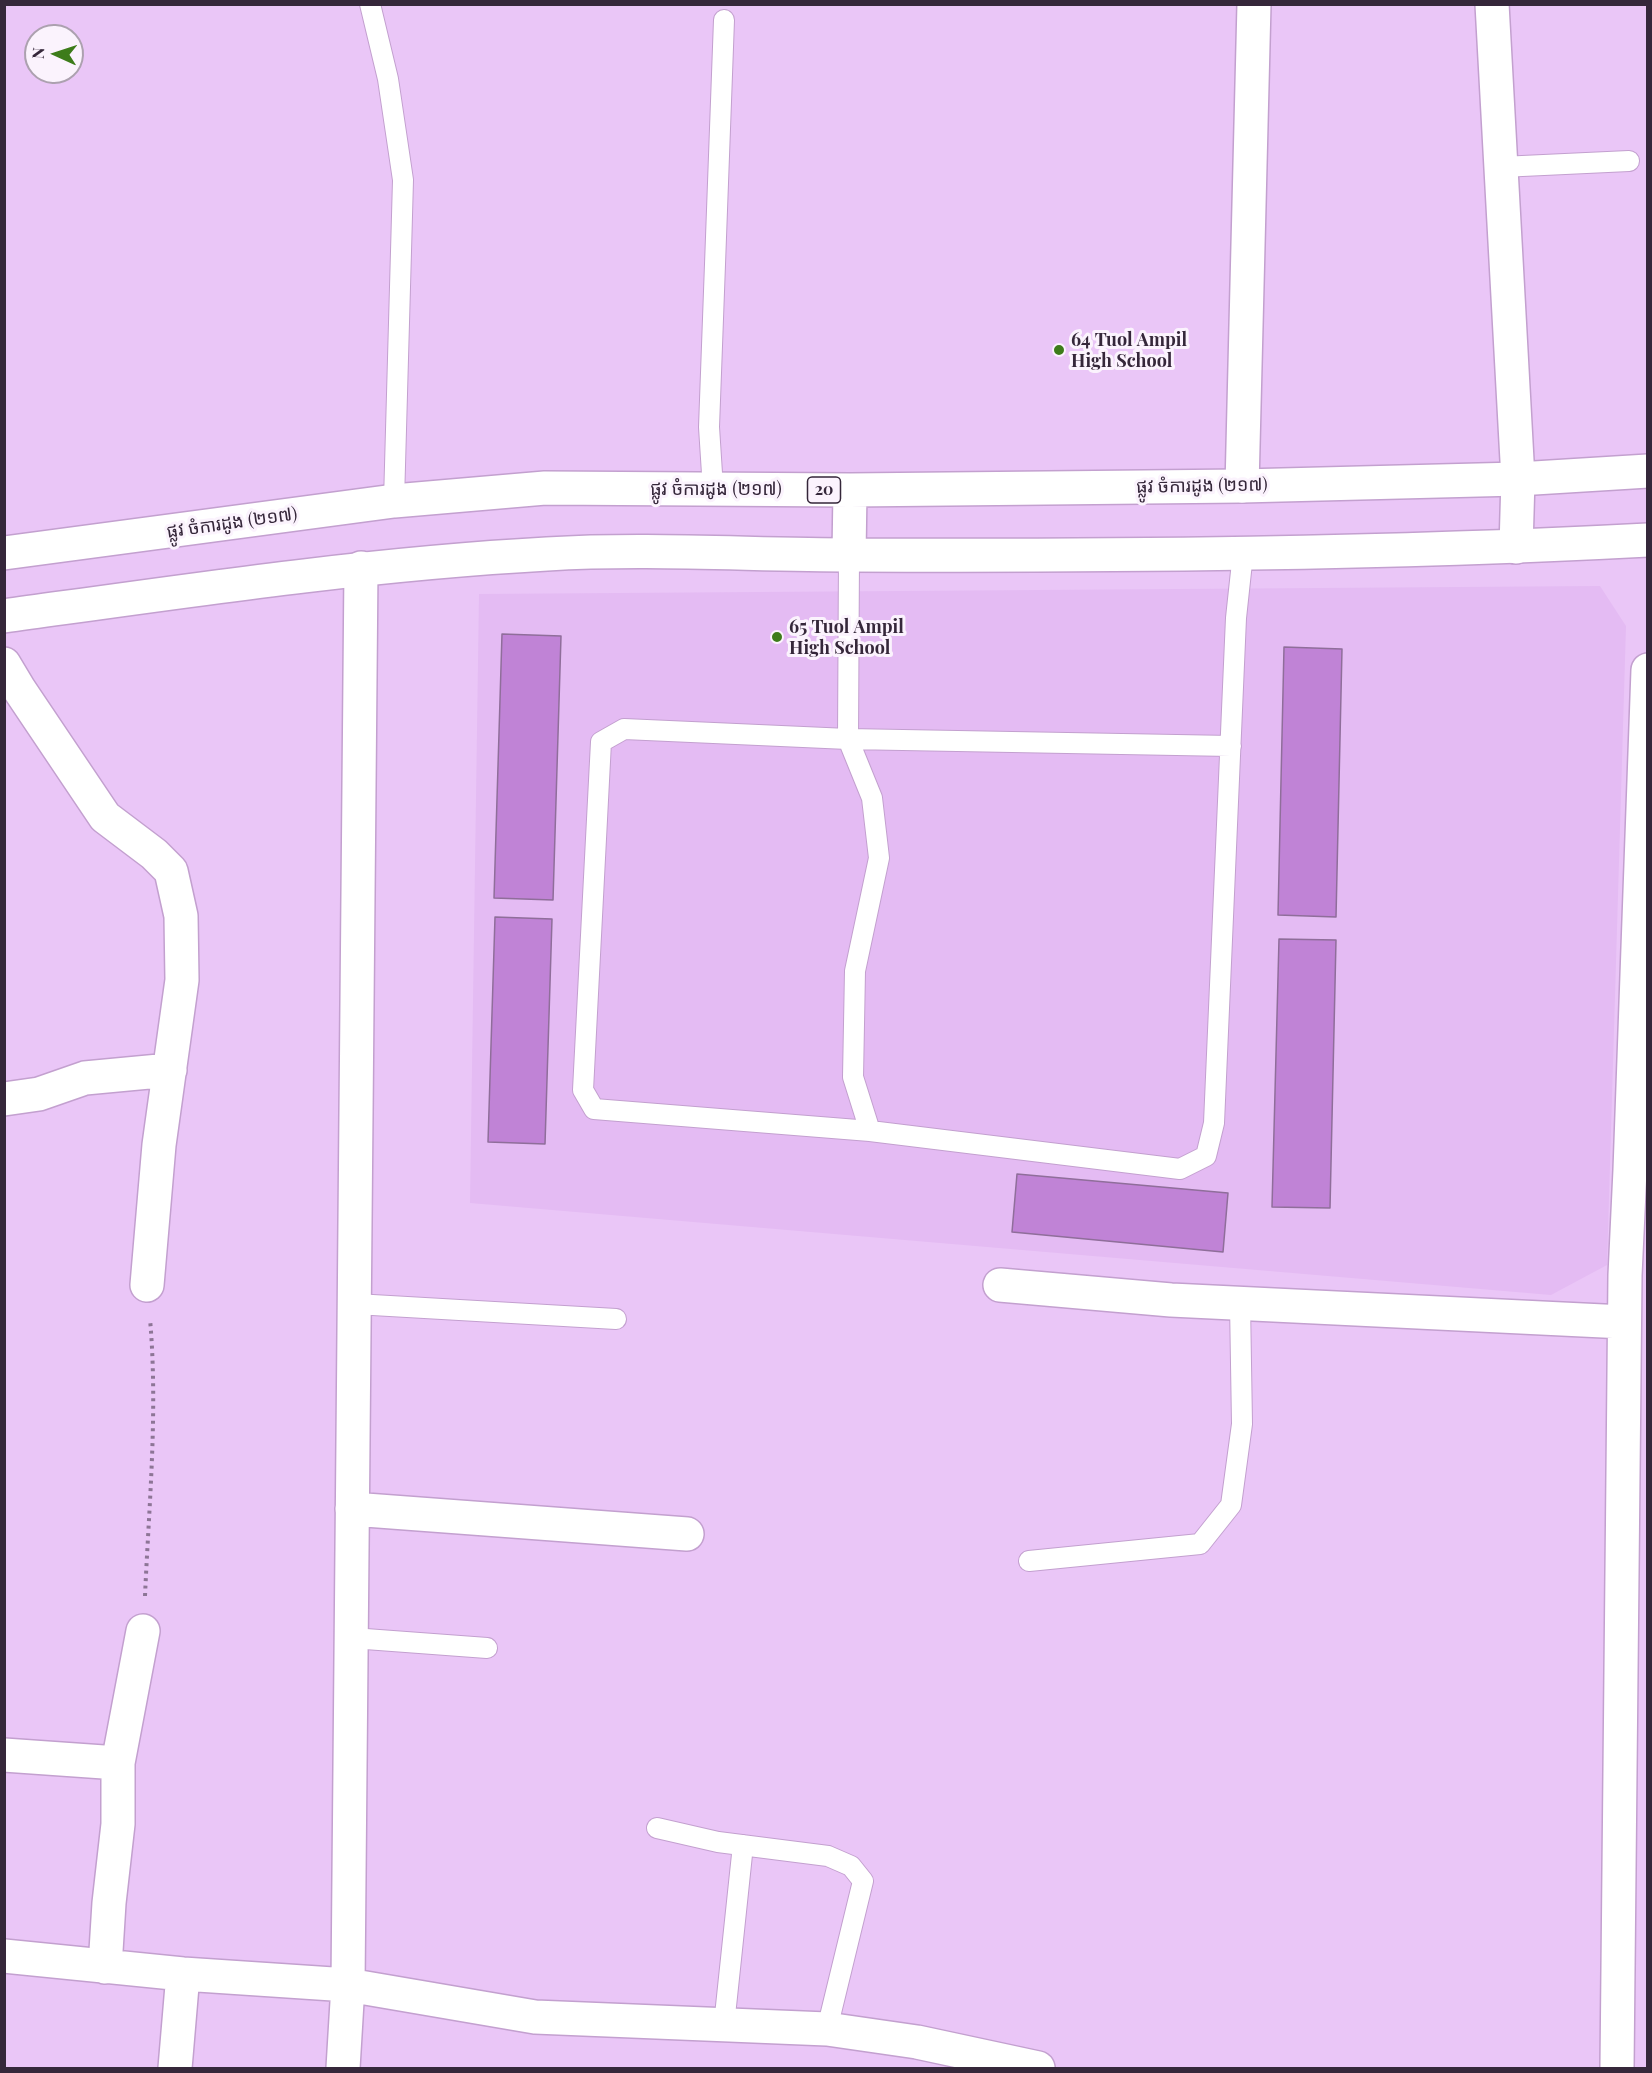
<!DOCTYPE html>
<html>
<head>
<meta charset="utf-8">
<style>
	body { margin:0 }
	#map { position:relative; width:1652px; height:2073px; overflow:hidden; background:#eac6f7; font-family:"Playfair Display",serif }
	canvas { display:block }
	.frame { position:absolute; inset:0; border:6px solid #35273a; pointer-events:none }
	.north { position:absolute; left:24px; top:24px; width:60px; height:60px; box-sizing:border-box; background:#fbf3fd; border:2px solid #aca1af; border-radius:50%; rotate:273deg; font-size:16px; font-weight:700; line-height:24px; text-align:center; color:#35273a }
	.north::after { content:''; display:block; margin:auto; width:21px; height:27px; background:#3d7c1a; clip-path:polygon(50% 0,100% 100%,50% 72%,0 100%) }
</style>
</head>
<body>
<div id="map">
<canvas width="1652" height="2073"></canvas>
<div class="frame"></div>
<div class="north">N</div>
</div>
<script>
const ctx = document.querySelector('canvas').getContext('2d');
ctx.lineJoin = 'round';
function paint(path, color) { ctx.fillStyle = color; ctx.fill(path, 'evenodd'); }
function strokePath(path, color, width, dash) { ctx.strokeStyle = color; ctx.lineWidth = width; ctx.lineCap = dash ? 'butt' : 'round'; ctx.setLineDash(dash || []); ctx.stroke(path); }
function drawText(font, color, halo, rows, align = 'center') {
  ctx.font = font + ' "Playfair Display","Noto Sans Khmer",serif'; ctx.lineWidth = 6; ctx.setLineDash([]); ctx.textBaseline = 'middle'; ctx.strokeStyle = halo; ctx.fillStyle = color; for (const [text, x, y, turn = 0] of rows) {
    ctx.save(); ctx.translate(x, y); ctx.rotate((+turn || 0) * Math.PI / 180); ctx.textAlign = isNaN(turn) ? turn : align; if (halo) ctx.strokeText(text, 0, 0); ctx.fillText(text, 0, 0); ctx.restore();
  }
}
paint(new Path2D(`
	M1600 586 1626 626 1607 1265 1551 1295 470 1203 479 594Z`), '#e4bbf3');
const building = new Path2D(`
	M502 634 561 636 553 900 494 898Z
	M1284 647 1342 649 1336 917 1278 915Z
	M495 917 552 919 545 1144 488 1142Z
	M1279 939 1336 940 1330 1208 1272 1207Z
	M1017 1174 1228 1193 1223 1252 1012 1232Z`);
paint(building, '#c083d6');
strokePath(building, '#8f6e9a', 1.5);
const service = new Path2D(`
	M370 4 388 79 403 180 394 501
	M1501 167 1629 161
	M713 489 709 427 724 20
	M849 555 848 739 872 798 879 858 855 971 853 1077 870 1131 1180 1169 1206 1156 1214 1123 1236 618 1243 553
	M870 1131 594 1109 583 1090 601 742 624 729 848 739 1231 746
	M355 1304 616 1319
	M1029 1561 1200 1544 1231 1505 1242 1424 1240 1303
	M352 1638 487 1648
	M657 1828 718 1842 828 1856 851 1866 863 1881 827 2029
	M724 2025 743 1845`);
const minor = new Path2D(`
	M1492 4 1518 479 1516 547
	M1242 486 1254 4
	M4 664 19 689 105 817 154 854 171 871 181 916 182 980 159 1145 147 1285
	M4 1099 39 1094 85 1078 170 1070
	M1000 1285 1171 1300 1624 1322
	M352 1509 687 1534
	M4 1755 118 1763
	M4 1956 183 1974 348 1985 535 2017 827 2029 917 2042 1038 2068
	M105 1967 109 1903 118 1824V1763L143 1631
	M175 2068 183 1974
	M343 2068 348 1985 361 568
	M1617 2068 1625 1275 1630 1170 1648 670`);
const primary = new Path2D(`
	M4 553 394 501 545 488 850 490 1242 486 1518 479 1648 471
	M849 555 850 490
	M4 616C185 591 365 564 547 554 649 548 751 555 853 555 1118 556 1383 554 1648 540`);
strokePath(service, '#c3a0cf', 22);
strokePath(minor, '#c3a0cf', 36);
strokePath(primary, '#c3a0cf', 36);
strokePath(new Path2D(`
	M145 1596C149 1504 158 1411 150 1319`), '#8d7596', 4, [3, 4.5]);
strokePath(service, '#fff', 20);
strokePath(minor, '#fff', 33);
strokePath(primary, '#fff', 33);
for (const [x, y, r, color] of [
	[1059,350,6,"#3d7c1a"],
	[777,637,6,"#3d7c1a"]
]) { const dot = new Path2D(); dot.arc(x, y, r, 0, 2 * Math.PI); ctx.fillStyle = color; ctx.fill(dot); strokePath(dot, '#fbf3fd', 2); }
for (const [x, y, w] of [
	[824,490,33]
]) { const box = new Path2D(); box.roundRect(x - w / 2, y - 13, w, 26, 4.5); ctx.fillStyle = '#fbf3fd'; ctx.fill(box); strokePath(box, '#35273a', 1.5); }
drawText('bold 16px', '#35273a', null, [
	["20",824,490]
]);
drawText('bold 18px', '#35273a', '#fbf3fd', [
	["64 Tuol Ampil",1071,340],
	["High School",1071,361],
	["65 Tuol Ampil",789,627],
	["High School",789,648]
], 'left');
drawText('18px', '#35273a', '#fbf3fd', [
	["ផ្លូវ ចំការដូង (២១៧)",1202,486,-1],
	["ផ្លូវ ចំការដូង (២១៧)",716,489],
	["ផ្លូវ ចំការដូង (២១៧)",232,523,-8]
]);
</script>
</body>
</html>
